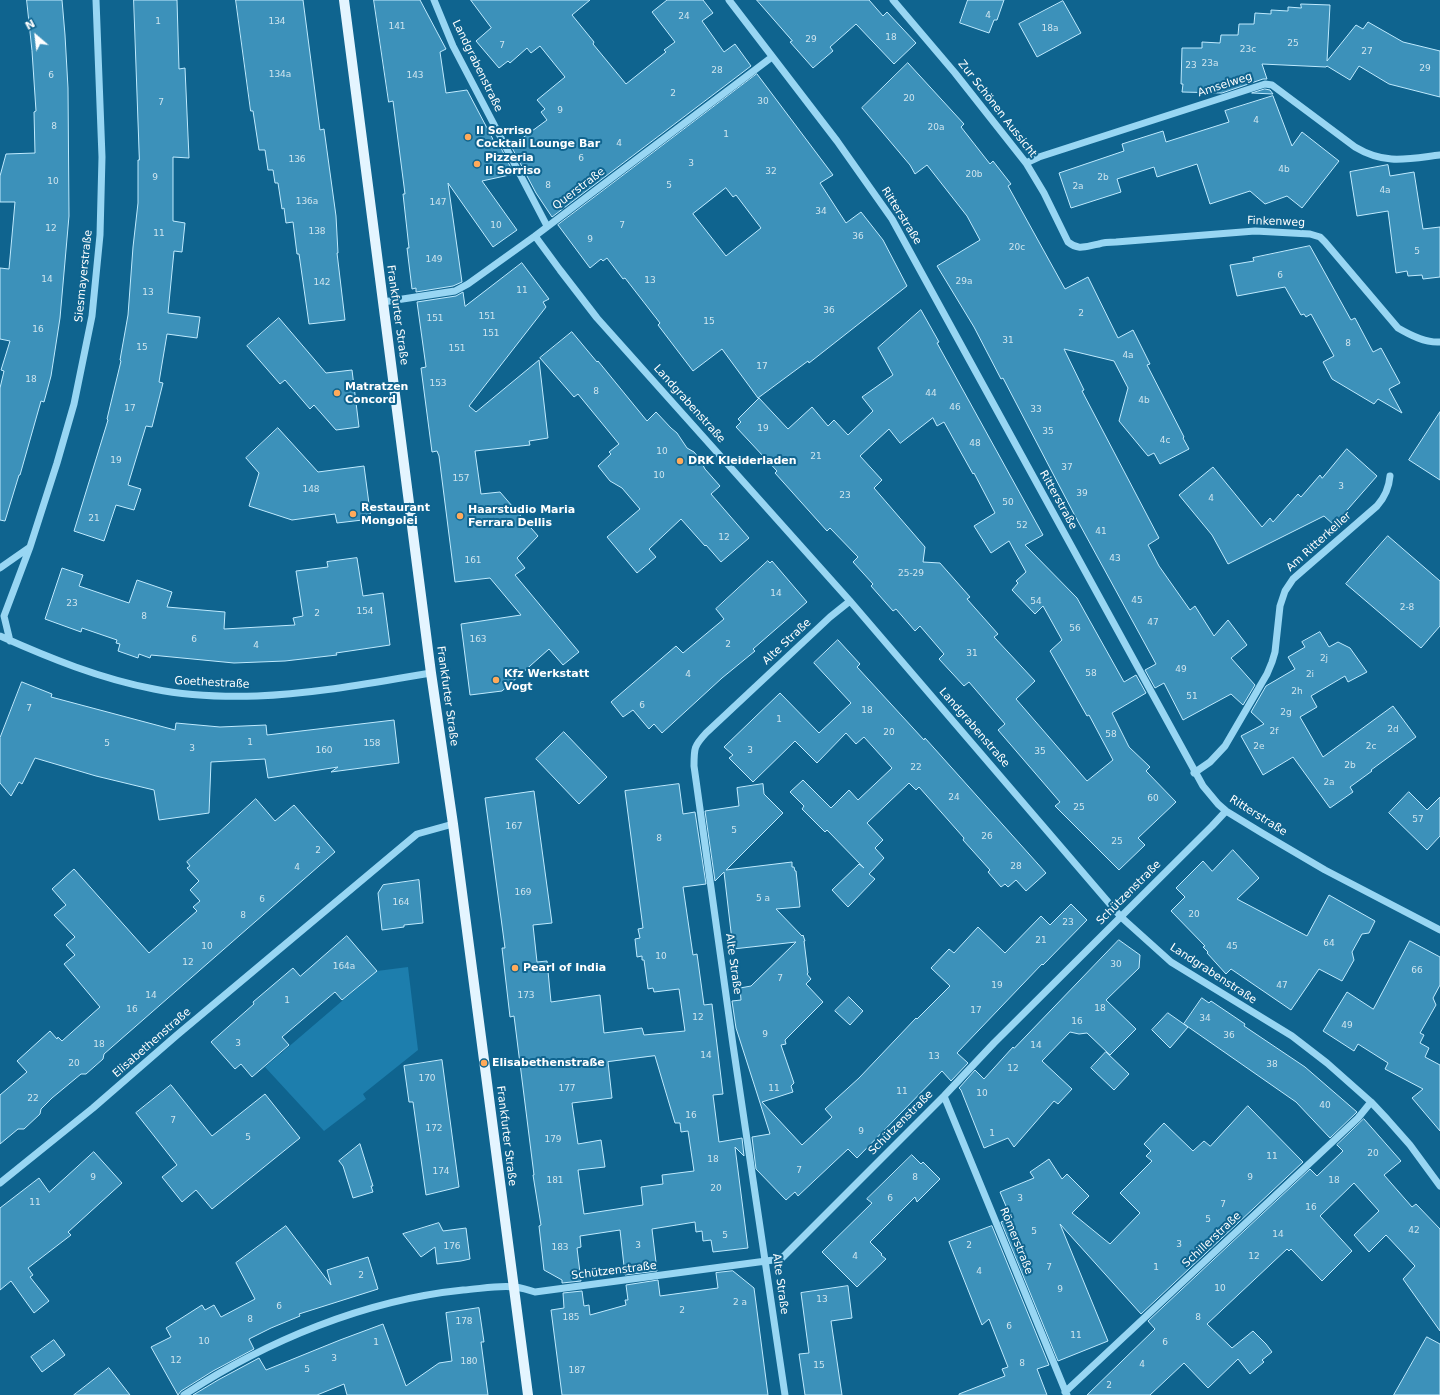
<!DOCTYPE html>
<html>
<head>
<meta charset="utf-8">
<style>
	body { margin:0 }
	#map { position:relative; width:1440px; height:1395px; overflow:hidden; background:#0f648f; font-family:"DejaVu Sans",sans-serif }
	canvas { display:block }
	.north { position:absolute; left:16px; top:16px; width:40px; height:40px; -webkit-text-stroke:3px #0f648f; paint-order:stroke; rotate:332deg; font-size:11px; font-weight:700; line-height:16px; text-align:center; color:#fff }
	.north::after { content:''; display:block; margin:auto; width:14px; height:18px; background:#fff; clip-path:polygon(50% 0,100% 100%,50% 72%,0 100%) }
</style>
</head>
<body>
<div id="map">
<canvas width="1440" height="1395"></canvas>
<div class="north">N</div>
</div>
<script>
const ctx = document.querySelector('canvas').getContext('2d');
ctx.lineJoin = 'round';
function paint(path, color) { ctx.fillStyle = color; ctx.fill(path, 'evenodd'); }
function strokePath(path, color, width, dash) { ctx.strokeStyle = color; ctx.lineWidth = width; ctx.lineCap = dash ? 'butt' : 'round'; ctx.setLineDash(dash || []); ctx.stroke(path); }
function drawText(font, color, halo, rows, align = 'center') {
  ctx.font = font + ' "DejaVu Sans",sans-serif'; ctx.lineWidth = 4; ctx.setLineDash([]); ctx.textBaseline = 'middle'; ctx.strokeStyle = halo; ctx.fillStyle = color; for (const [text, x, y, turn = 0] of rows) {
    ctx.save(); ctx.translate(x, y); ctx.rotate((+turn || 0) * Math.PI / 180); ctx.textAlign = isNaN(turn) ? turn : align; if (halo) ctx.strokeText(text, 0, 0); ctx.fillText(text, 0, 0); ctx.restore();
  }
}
paint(new Path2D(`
	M408 967 418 1050 363 1094 366 1099 324 1131 265 1067 377 971Z`), '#1d7ead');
const building = new Path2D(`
	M27 0H62L65 35 68 88 69 216 60 318 51 376 44 402 41 401 20 475H19L5 521 0 520V388L4 371 1 370 10 341 0 339V268L9 269 15 202H0V176L6 154 35 153 34 112 36 111 32 51Z
	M134 0H177L179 69 185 68 189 158 173 157V221L185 223 182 252 174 251 168 313 200 317 197 338 167 334 159 382 163 383 152 427 146 426 128 485 141 489 134 510 116 505 104 541 74 531 108 420 107 419 121 361 120 360 128 315 133 247 138 203V160H139Z
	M236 0H303L320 130 324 129 336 216 338 253H337L345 320 309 324 299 254H297L293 222 286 223 284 208 282 209 278 183H275L273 170H268L265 150H259L253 111H251Z
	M374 0H420L446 49 440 52 446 93 467 90 497 147 500 146 514 174 482 181 517 230 493 247 448 183 462 282 453 286 416 292V288L412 289 407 248H409L403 194H405L393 101 389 102Z
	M471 0H590L572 15 594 42 593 44 626 84 666 52 664 50 675 42 652 12 667 0H703L713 13 702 21 724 52 735 44 751 66 552 217 536 193 510 144 517 142 547 120 541 112 545 109 537 100 565 77 540 46 531 53 527 48 510 63 508 61 499 68 476 41 491 28Z
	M757 0H869L883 16 887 12 916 43 894 64 856 24 830 47 833 51 813 68 790 42 792 41Z
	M968 0H1004L997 20H994L989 33 960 23Z
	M1063 1 1081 33 1037 57 1019 24Z
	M1301 4 1330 5 1327 61 1356 25 1363 29 1368 22 1403 42 1440 51V97L1389 84 1359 66 1350 80 1327 66 1326 67 1262 64 1267 79H1263L1222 93 1182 92 1183 84H1181L1182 48H1202V42L1220 43 1221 35H1238L1239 24H1254L1255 13 1271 14V10L1288 11V7L1301 8Z
	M908 63 964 124 961 127 990 164 993 161 1011 184 1008 186 1065 289 1088 277 1118 338 1133 330 1150 364 1147 365 1184 437 1183 438 1189 449 1160 464 1154 453 1148 456 1119 421 1128 388 1114 361 1064 349 1084 390 1082 391 1159 538 1148 545 1159 566 1190 610 1195 606 1214 636 1228 620 1247 645 1231 658 1255 685 1243 705 1231 694 1183 720 1164 683 1155 688 1145 670 1156 664 1074 514 1003 378 1001 379 974 327 937 266 980 240 967 216 927 165 915 174 910 165 862 108Z
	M757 74 833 175 820 183 846 223 861 212 883 240 907 286 809 363 808 361 758 398 722 349 693 371 658 325 660 323 625 278 623 279 607 258 603 261 601 259 590 268 558 225ZM726 188 733 197 736 195 761 228 726 256 693 214Z
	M1265 89 1270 90 1273 94 1252 93Z
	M1273 96 1292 146 1302 132 1339 161 1302 208 1287 196 1265 204 1250 191 1210 204 1197 164 1157 177 1154 167 1117 179 1121 192 1071 208 1059 173 1124 151 1122 144 1163 131 1166 142 1229 122 1225 111Z
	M1388 165 1390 176 1414 172 1423 229 1440 227V277L1423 279 1422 275 1408 276 1407 271 1396 273 1388 211 1357 216 1350 172Z
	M1310 246 1351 320 1355 318 1373 352 1381 348 1400 383 1389 389 1402 413 1378 399 1374 404 1332 379 1323 362 1334 356 1311 314 1306 317 1304 314 1301 315 1285 287 1237 296 1230 265 1254 261 1253 258Z
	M522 263 549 299 543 302 546 307 469 406 476 412 539 360 548 438 529 441 530 445 475 451 481 494 500 492 538 536 517 558 525 568 515 575 579 652 563 665 549 649 502 691 470 695 461 624 521 615 490 578 455 582 439 456 437 451 432 452 421 368 426 367 417 302 456 296 463 292 465 306Z
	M921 310 939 342 937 343 1043 535 1025 545 1077 598 1124 682 1136 675 1146 693 1112 713 1129 747 1150 767 1146 771 1176 802 1138 838 1145 845 1119 870 1055 806 1060 802 998 730 1005 724 969 682 964 686 939 659 944 654 920 626 915 631 896 609 893 611 871 586 873 584 853 562 858 557 830 528 827 531 775 473 777 471 736 427 741 422 738 419 759 398 788 429 812 407 828 426 834 420 848 435 873 411 862 397 893 375 878 348ZM933 418 937 426 944 422 973 474 974 473 995 513 974 526 991 553 1009 541 1026 572 1016 581 1018 583 1012 590 1035 614 1043 606 1062 640 1050 651 1087 716 1089 715 1113 760 1087 781 1016 699 1035 681 994 637 998 634 967 599 970 597 940 563 923 562 925 547 874 488 882 480 860 456 889 429 900 443Z
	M279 318 326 373 352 370 359 427 336 430 314 405 310 409 285 380 280 384 247 346Z
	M572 332 597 362 598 361 647 421 656 412 671 428 677 433 687 448 694 452 699 458 705 469 720 486 711 494 749 538 721 562 706 545 705 546 681 519 649 549 656 557 637 573 607 537 640 509 622 488 610 481 598 466 611 454 609 452 619 444 578 394 574 397 540 358Z
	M1440 412V480L1409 460Z
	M278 428 318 472 364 466 371 519 337 523 335 514 292 520 249 506 259 473 246 458Z
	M1347 449 1377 476 1334 525 1324 516 1228 564 1212 535 1179 495 1213 467 1262 527 1270 518 1273 522 1298 494 1301 497 1320 475 1322 478Z
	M1388 536 1440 581V626L1421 648 1346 584Z
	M357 558 363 596 383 593 390 645 336 653 337 655 285 661 234 663 151 655 150 658 139 654 138 658 118 651 120 644 116 643 117 640 82 628 81 632 45 619 62 568 83 575 79 586 129 603 137 580 172 592 167 607 225 612 224 629 295 625 293 618 303 616 296 571 328 567 327 562Z
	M768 561 770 563 772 561 807 602 753 649 755 651 722 678 662 733 654 724 649 729 633 710 623 717 611 702 676 646 683 653 724 619 716 609Z
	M1320 632 1329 647 1338 642 1350 648 1367 672 1348 682 1345 676 1311 696 1317 707 1300 717 1323 757 1393 706 1416 737 1371 770 1372 771 1350 787 1353 792 1330 808 1293 757 1263 775 1241 736 1264 724 1251 712 1266 686 1295 669 1288 657 1305 647 1302 642Z
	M838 640 860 664 857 667 924 740 925 738 1046 873 1026 891 1016 880 1008 887 1005 884 1001 887 988 872 990 870 963 840 964 838 919 787 916 790 909 783 867 823 883 840 875 848 884 858 869 874 875 879 848 907 832 890 859 864 864 868 827 830 825 832 802 809 804 806 790 792 803 780 831 808 849 790 858 800 892 768 864 737 856 744 846 733 817 763 795 741 753 782 729 758 733 755 724 747 780 693 819 733 851 703 814 663Z
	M22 682 52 694 51 697 175 730 176 723 220 727 266 725 267 735 394 720 399 763 331 772 338 767 268 778 265 759 211 762 209 813 159 820 154 790 96 776 35 758 22 784 19 782 11 796 0 783V738Z
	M564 732 607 777 579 804 536 759Z
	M679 784 683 814 695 812 706 884 683 887 693 955 697 954 704 1005 712 1004 723 1094 713 1095 719 1142 742 1138 744 1156 735 1147 748 1248 713 1252 711 1240 703 1241 702 1231 696 1232 695 1222 652 1229 657 1271 625 1275 620 1230 580 1236 581 1247 577 1248 581 1281 562 1283V1280L544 1270 539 1226 541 1225 533 1175H534L514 1016 510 1017 502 948H505L485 798 534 791 552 923 533 925 537 962 547 961 551 1002 600 995 604 1033 642 1028 644 1035 685 1031 679 989 654 992 653 988 648 989 644 960H642V956L637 957 635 939 640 938 638 929 643 928 625 791ZM655 1056 675 1123H680L681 1132 688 1131 694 1171 662 1175 663 1184 641 1187 643 1205 584 1214 578 1170 605 1167 601 1140 578 1144 572 1103 612 1098 608 1062Z
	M763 784 764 794 783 813 726 870 792 862V867H794L795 871H796L800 907 776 909 802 936 803 935 805 941H804L808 973 807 974 811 979 806 984 823 1002 785 1040 786 1044 781 1045 794 1083 791 1086 793 1092 762 1102 802 1145 832 1117 825 1109 859 1078 916 1018 917 1019 950 986 931 968 949 949 954 953 978 927 1005 953 1041 916 1050 925 1071 904 1087 920 1043 965 1042 964 957 1053 968 1063 951 1081 942 1071 857 1158 848 1149 798 1196 795 1192 786 1200 756 1169 752 1137 770 1134 736 1028 732 1001 741 1000 740 988 751 986 796 942 733 949 724 872 715 881 705 811 739 806 737 788Z
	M1409 792 1427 810 1440 797V836L1427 850 1389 813Z
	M256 799 275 821 294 805 335 852 104 1054 103 1059 86 1074H81L52 1098 41 1109 40 1114 24 1129H18L0 1144V1095L27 1072 17 1061 50 1031 57 1039 58 1037 62 1041 100 1007 64 964 75 955 66 945 75 937 54 915 66 905 52 889 74 869 149 953 197 911 193 907 200 901 190 890 199 881 187 868 190 866 187 862Z
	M1233 850 1259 878 1237 899 1307 936 1329 895 1375 921 1369 933 1362 934 1352 952 1354 960 1342 981 1319 969 1291 1010 1231 969 1226 974 1207 953 1208 952 1203 947 1205 946 1171 911 1185 897 1176 888 1203 861 1212 871Z
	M419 880 423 923 404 925V927L382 930 378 893 383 885Z
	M347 936 377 971 342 1000 335 992 282 1037 289 1045 252 1077 241 1064 235 1069 211 1042 254 1004 253 1002 293 968 300 976Z
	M1119 940 1140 955 1139 968 1106 1000 1136 1029 1110 1055 1087 1033 1079 1034 1070 1032 1042 1061 1072 1089 1058 1104 1054 1101 1014 1147 1008 1138 984 1148 961 1090 959 1088 975 1070 984 1079 1013 1047 1014 1048Z
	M1410 941 1440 957V985L1433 998 1436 1005 1420 1033 1424 1035 1420 1043 1429 1048 1425 1057 1440 1065V1131L1412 1098 1423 1089 1385 1069 1388 1063 1358 1044 1354 1051 1323 1031 1347 992 1373 1009Z
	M849 997 863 1011 850 1025 835 1011Z
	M1202 998 1209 1003 1211 1001 1245 1024 1244 1026 1305 1067 1357 1112 1330 1138 1296 1102 1184 1024Z
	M1168 1013 1188 1027 1170 1048 1152 1030Z
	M1106 1052 1129 1074 1114 1090 1091 1068Z
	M442 1060 459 1187 426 1195 413 1102H409L404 1066Z
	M171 1085 212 1136 265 1094 300 1138 212 1209 196 1190 182 1202 162 1177 177 1165 136 1113Z
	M1248 1106 1303 1162 1141 1314 1060 1224 1108 1341 1058 1361 1001 1222 1011 1218 1000 1192 1034 1178 1030 1172 1049 1159 1062 1179 1067 1174 1089 1196 1072 1213 1110 1244 1140 1213 1120 1193 1152 1161 1146 1156 1151 1151 1144 1144 1164 1123 1193 1151 1204 1141 1210 1146Z
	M1364 1119 1401 1161 1384 1175 1412 1207 1416 1204 1440 1229V1331L1403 1279 1415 1266 1386 1235 1369 1252 1354 1235 1379 1211 1354 1183 1320 1216 1352 1251 1322 1281 1291 1249 1289 1251 1287 1249 1207 1324 1232 1348 1253 1331 1266 1344 1272 1352 1262 1360 1264 1362 1250 1374 1238 1359 1208 1388 1184 1363 1150 1395H1087L1155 1329 1148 1321 1310 1169 1317 1176 1343 1151 1337 1145Z
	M360 1144 373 1186H371L373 1192 353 1198 343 1166 339 1161Z
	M94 1152 122 1183 68 1232 71 1235 28 1268 33 1275 30 1277 49 1301 34 1313 11 1281 0 1290V1208L39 1178 49 1192Z
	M912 1155 921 1164 923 1162 940 1179 917 1202 915 1197 870 1242 882 1254 881 1255 886 1259 857 1287 822 1252 872 1203 867 1199Z
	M439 1223 443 1231 466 1228 470 1259 461 1261 437 1264 435 1247 421 1257 403 1234Z
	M286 1226 331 1285 327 1270 368 1257 378 1289 299 1314 300 1316 271 1328 249 1339 254 1349 213 1371 181 1391 178 1395 151 1347 171 1337 166 1328 202 1305 205 1310 214 1305 221 1317 255 1299 236 1263Z
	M992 1226 1049 1365 1037 1369 1047 1395H959V1394L1005 1376 1002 1369 1008 1367 989 1319 982 1325 949 1242Z
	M733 1271 754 1288 768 1395H562L551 1310 564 1308 563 1293 582 1291 584 1306 589 1305 590 1315 626 1305 625 1300H628L626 1285 658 1280 660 1296 718 1288 716 1273Z
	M848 1286 852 1318 831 1321 842 1395H805L799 1354 809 1353 801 1293Z
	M479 1308 484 1342H481L488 1395H347L344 1384 317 1395H193L218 1380 259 1358 266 1370 340 1340 383 1324 406 1386 439 1363 452 1361 446 1313Z
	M1427 1337 1440 1344V1395H1394Z
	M54 1340 65 1355 42 1372 31 1357Z
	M109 1368 130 1395H74Z`);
paint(building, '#3c91ba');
strokePath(building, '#bfeafe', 1);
strokePath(new Path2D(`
	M434 0 453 46 547 226
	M729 0 837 141 892 219 1203 786 1218 804 1226 811 1262 833 1325 870 1440 930
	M893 0 955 73 1026 163 1044 193 1068 242C1079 251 1086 246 1099 244 1104 242 1110 242 1116 242L1255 231 1310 234 1320 237 1325 242 1398 328C1410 335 1425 343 1440 342
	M1026 163 1039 157 1265 84 1272 85 1355 147C1385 165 1407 159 1440 155
	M535 236 560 270 597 318 850 601 1121 917 1171 962 1292 1036 1327 1063 1371 1102 1387 1119 1410 1145 1440 1186
	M383 302 455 291 468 284 535 236 772 57
	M0 568 30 547 57 463 74 404 92 316 100 235 102 157 96 0
	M0 636C49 658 101 679 154 689 188 696 223 697 257 696 315 694 375 682 431 673
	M10 641 4 616 30 547
	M1194 773 1210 762 1225 746 1267 674 1272 662 1275 652 1280 606 1285 591 1293 579 1301 572 1377 506C1385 497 1389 488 1390 476
	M944 1096 1067 1395
	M0 1183 93 1108 177 1035 417 834 453 824
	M1065 1392 1358 1118 1371 1102
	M184 1395C266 1341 365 1300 463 1290 480 1289 498 1285 515 1287 522 1288 529 1290 535 1292L781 1259 944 1096 994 1043 1212 826 1226 811
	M785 1395 733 1045 694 766C694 748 694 746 706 733L830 617 850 601`), '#98d6f3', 7);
strokePath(new Path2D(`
	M344 0 431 673 453 824 528 1395`), '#e4f5ff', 10);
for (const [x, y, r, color] of [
	[468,137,4,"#ffaa5a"],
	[477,164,4,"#ffaa5a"],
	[337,393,4,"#ffaa5a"],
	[680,461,4,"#ffaa5a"],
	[353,514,4,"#ffaa5a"],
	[460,516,4,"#ffaa5a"],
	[496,680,4,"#ffaa5a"],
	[515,968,4,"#ffaa5a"],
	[484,1063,4,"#ffaa5a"]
]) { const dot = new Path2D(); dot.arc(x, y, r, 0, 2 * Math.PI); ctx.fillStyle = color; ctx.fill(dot); strokePath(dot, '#0f648f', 1.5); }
drawText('9px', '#cee4ee', null, [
	["4",988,16],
	["24",684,17],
	["1",158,22],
	["134",277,22],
	["141",397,27],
	["18a",1050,29],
	["18",891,38],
	["29",811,40],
	["25",1293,44],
	["7",502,46],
	["23c",1248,50],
	["27",1367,52],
	["23a",1210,64],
	["23",1191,66],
	["29",1425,69],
	["28",717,71],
	["134a",280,75],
	["6",51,76],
	["143",415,76],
	["2",673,94],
	["20",909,99],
	["30",763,102],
	["7",161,103],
	["9",560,111],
	["4",1256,121],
	["8",54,127],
	["20a",936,128],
	["1",726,135],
	["4",619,144],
	["6",581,159],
	["136",297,160],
	["3",691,164],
	["4b",1284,170],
	["32",771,172],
	["20b",974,175],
	["9",155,178],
	["2b",1103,178],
	["10",53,182],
	["8",548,186],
	["5",669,186],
	["2a",1078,187],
	["4a",1385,191],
	["136a",307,202],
	["147",438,203],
	["34",821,212],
	["10",496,226],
	["7",622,226],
	["12",51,229],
	["138",317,232],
	["11",159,234],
	["36",858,237],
	["9",590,240],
	["20c",1017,248],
	["5",1417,252],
	["149",434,260],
	["6",1280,276],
	["14",47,280],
	["13",650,281],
	["29a",964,282],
	["142",322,283],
	["11",522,291],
	["13",148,293],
	["36",829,311],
	["2",1081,314],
	["151",487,317],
	["151",435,319],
	["15",709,322],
	["16",38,330],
	["151",491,334],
	["31",1008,341],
	["8",1348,344],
	["15",142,348],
	["151",457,349],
	["4a",1128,356],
	["17",762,367],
	["18",31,380],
	["153",438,384],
	["8",596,392],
	["44",931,394],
	["4b",1144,401],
	["46",955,408],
	["17",130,409],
	["33",1036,410],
	["19",763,429],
	["35",1048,432],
	["4c",1165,441],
	["48",975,444],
	["10",662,452],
	["21",816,457],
	["19",116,461],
	["37",1067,468],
	["10",659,476],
	["157",461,479],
	["3",1341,487],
	["148",311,490],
	["39",1082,494],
	["23",845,496],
	["4",1211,499],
	["50",1008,503],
	["21",94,519],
	["52",1022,526],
	["41",1101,532],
	["12",724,538],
	["43",1115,559],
	["161",473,561],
	["25-29",911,574],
	["14",776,594],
	["45",1137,601],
	["54",1036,602],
	["23",72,604],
	["2-8",1407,608],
	["154",365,612],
	["2",317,614],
	["8",144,617],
	["47",1153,623],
	["56",1075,629],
	["6",194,640],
	["163",478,640],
	["2",728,645],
	["4",256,646],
	["31",972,654],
	["2j",1324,659],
	["49",1181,670],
	["58",1091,674],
	["4",688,675],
	["2i",1310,675],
	["2h",1297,692],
	["51",1192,697],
	["6",642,706],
	["7",29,709],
	["18",867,711],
	["2g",1286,713],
	["1",779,720],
	["2d",1393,730],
	["2f",1274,732],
	["20",889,733],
	["58",1111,735],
	["1",250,743],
	["5",107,744],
	["158",372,744],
	["2e",1259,747],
	["2c",1371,747],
	["3",192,749],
	["160",324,751],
	["3",750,751],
	["35",1040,752],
	["2b",1350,766],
	["22",916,768],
	["2a",1329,783],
	["24",954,798],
	["60",1153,799],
	["25",1079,808],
	["57",1418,820],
	["167",514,827],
	["5",734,831],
	["26",987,837],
	["8",659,839],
	["25",1117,842],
	["2",318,851],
	["28",1016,867],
	["4",297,868],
	["169",523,893],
	["5 a",763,899],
	["6",262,900],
	["164",401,903],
	["20",1194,915],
	["8",243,916],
	["23",1068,923],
	["21",1041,941],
	["64",1329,944],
	["10",207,947],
	["45",1232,947],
	["10",661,957],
	["12",188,963],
	["30",1116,965],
	["164a",344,967],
	["66",1417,971],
	["7",780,979],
	["19",997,986],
	["47",1282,986],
	["14",151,996],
	["173",526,996],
	["1",287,1001],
	["18",1100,1009],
	["16",132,1010],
	["17",976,1011],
	["12",698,1018],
	["34",1205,1019],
	["16",1077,1022],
	["49",1347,1026],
	["9",765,1035],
	["36",1229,1036],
	["3",238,1044],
	["18",99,1045],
	["14",1036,1046],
	["14",706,1056],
	["13",934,1057],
	["20",74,1064],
	["38",1272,1065],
	["12",1013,1069],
	["170",427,1079],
	["177",567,1089],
	["11",774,1089],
	["11",902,1092],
	["10",982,1094],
	["22",33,1099],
	["40",1325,1106],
	["16",691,1116],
	["7",173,1121],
	["172",434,1129],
	["9",861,1132],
	["1",992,1134],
	["5",248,1138],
	["179",553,1140],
	["20",1373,1154],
	["11",1272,1157],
	["18",713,1160],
	["7",799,1171],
	["174",441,1172],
	["9",93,1178],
	["8",915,1178],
	["9",1250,1178],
	["181",555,1181],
	["18",1334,1181],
	["20",716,1189],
	["6",890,1199],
	["3",1020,1199],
	["11",35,1203],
	["7",1223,1205],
	["16",1311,1208],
	["5",1208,1220],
	["42",1414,1231],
	["5",1034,1232],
	["14",1278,1235],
	["5",725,1236],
	["3",1179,1245],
	["3",638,1246],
	["2",969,1246],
	["176",452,1247],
	["183",560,1248],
	["4",855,1257],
	["12",1254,1257],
	["7",1049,1268],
	["1",1156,1268],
	["4",979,1272],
	["2",361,1276],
	["10",1220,1289],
	["9",1060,1290],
	["13",822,1300],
	["2 a",740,1303],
	["6",279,1307],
	["2",682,1311],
	["185",571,1318],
	["8",1198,1318],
	["8",250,1320],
	["178",464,1322],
	["6",1009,1327],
	["11",1076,1336],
	["10",204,1342],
	["1",376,1343],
	["6",1165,1343],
	["3",334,1359],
	["12",176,1361],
	["180",469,1362],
	["8",1022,1364],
	["4",1142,1365],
	["15",819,1366],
	["5",307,1370],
	["187",577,1371],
	["2",1109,1386]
]);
drawText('11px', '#fff', '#0f648f', [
	["Landgrabenstraße",477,66,64],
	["Amselweg",1225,85,-18],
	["Zur Schönen Aussicht",997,109,52],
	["Querstraße",579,189,-37],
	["Ritterstraße",901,216,58],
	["Finkenweg",1276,222,2],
	["Siesmayerstraße",84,276,-84],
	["Frankfurter Straße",397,315,82],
	["Landgrabenstraße",689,404,48],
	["Ritterstraße",1058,500,61],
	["Am Ritterkeller",1319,542,-42],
	["Alte Straße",787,642,-43],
	["Goethestraße",212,683,3],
	["Frankfurter Straße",447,696,82],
	["Landgrabenstraße",974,728,49],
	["Ritterstraße",1258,816,32],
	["Schützenstraße",1129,893,-45],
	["Alte Straße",733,964,82],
	["Landgrabenstraße",1213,974,33],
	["Elisabethenstraße",152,1043,-41],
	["Schützenstraße",901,1123,-45],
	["Frankfurter Straße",506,1136,83],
	["Schillerstraße",1212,1240,-43],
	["Römerstraße",1016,1241,68],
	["Schützenstraße",614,1271,-7],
	["Alte Straße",780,1284,82]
]);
drawText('bold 11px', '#fff', '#0f648f', [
	["Il Sorriso",476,131],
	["Cocktail Lounge Bar",476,144],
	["Pizzeria",485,158],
	["Il Sorriso",485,171],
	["Matratzen",345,387],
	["Concord",345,400],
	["DRK Kleiderladen",688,461],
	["Restaurant",361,508],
	["Mongolei",361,521],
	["Haarstudio Maria",468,510],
	["Ferrara Dellis",468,523],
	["Kfz Werkstatt",504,674],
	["Vogt",504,687],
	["Pearl of India",523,968],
	["Elisabethenstraße",492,1063]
], 'left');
</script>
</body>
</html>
